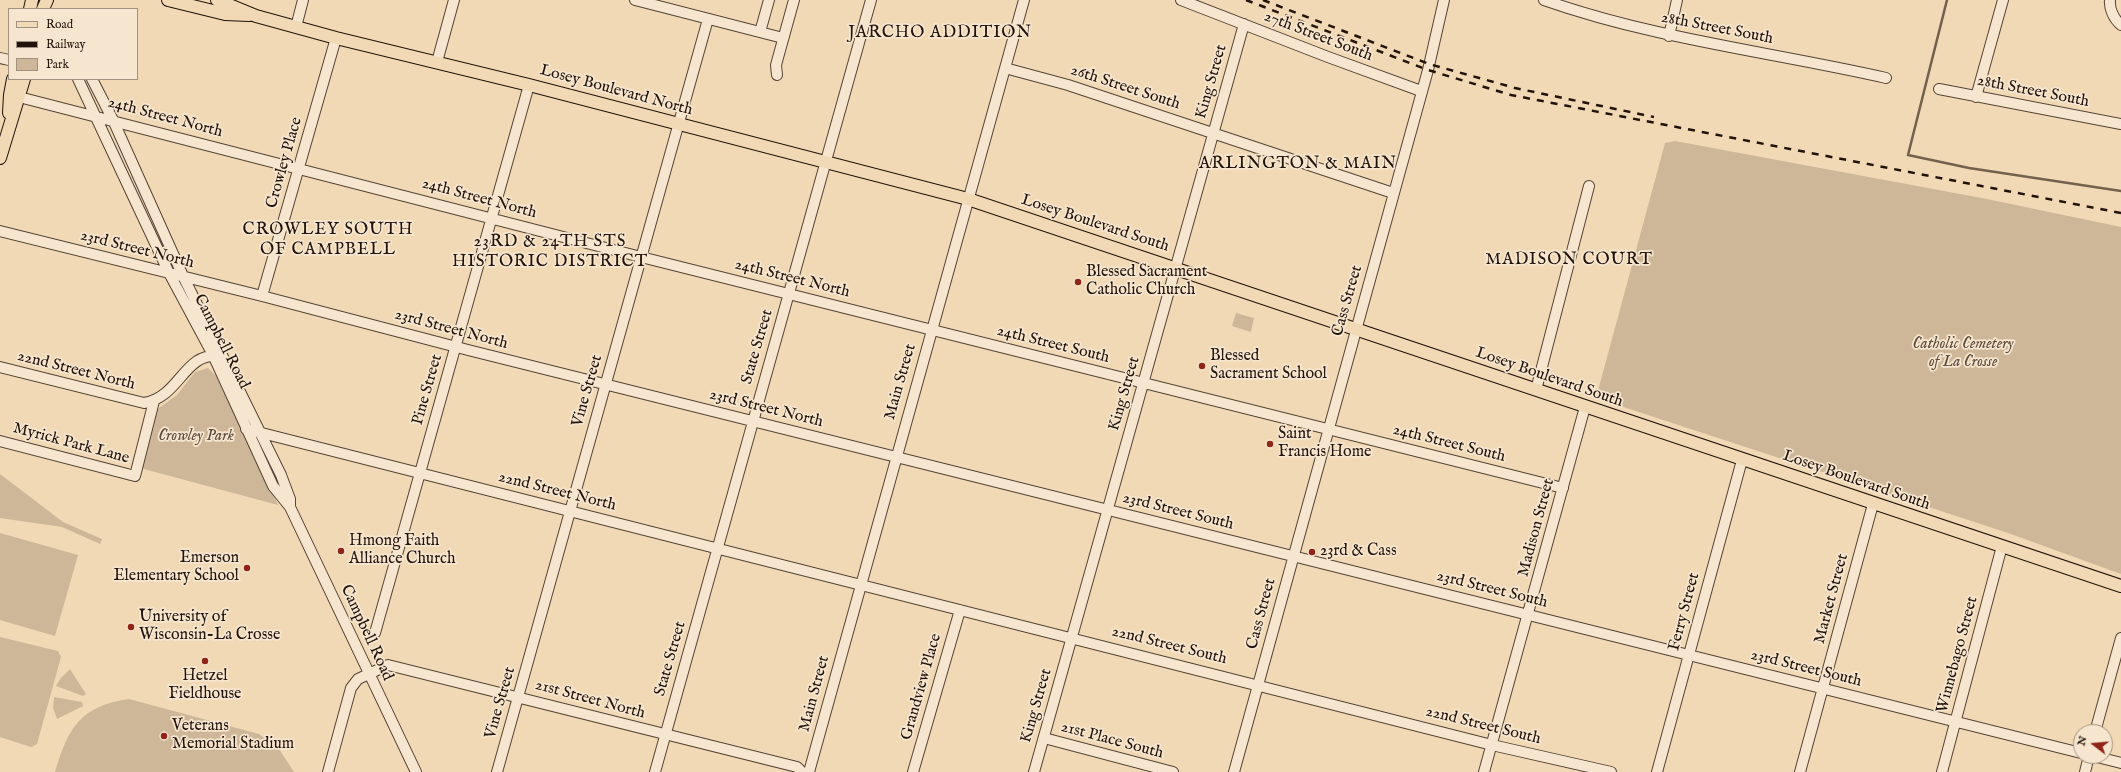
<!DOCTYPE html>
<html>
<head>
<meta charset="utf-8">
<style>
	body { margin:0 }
	#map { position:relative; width:2121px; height:772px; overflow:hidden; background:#f1d9b5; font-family:"IM FELL English",serif }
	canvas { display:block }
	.legend { position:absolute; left:8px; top:8px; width:130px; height:72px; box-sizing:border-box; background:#f6e6cf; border:1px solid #a19180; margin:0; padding:5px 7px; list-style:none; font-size:12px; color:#21120a }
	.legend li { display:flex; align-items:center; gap:8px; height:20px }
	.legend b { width:20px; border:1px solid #a19180 }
	.north { position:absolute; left:2073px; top:724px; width:40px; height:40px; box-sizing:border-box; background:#f6e6cf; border:1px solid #a19180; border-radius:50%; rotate:286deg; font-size:11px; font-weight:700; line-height:16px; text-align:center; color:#21120a }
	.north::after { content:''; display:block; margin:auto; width:14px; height:18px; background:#8f2418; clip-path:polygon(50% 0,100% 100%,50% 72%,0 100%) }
</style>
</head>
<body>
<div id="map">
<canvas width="2121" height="772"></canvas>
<ul class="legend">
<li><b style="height:5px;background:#f1d9b5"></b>Road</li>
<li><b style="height:5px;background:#21120a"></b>Railway</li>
<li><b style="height:11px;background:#ceb798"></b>Park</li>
</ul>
<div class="north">N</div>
</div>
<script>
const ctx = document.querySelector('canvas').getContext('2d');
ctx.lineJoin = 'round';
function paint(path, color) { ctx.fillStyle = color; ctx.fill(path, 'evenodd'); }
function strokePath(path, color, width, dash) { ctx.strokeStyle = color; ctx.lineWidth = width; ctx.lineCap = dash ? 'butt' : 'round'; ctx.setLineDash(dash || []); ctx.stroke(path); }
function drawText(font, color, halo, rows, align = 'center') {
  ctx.font = font + ' "IM FELL English",serif'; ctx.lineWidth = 3.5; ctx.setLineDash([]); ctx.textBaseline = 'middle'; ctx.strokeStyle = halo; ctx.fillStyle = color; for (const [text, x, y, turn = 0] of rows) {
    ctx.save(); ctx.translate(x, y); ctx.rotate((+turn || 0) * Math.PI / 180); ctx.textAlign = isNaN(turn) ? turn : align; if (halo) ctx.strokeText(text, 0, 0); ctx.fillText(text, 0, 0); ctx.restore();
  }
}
paint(new Path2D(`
	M1675 141 1987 199 2121 227V574L2008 533 1596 398 1665 143Z
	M1236 313 1254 318 1251 332 1232 326Z
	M208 368 216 376 278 505 140 468 155 411 177 395 195 372Z
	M0 474 63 522 102 539 100 544 62 527 0 518Z
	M0 533 78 555 55 636 0 620Z
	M0 637 58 651 61 657 37 744 31 747 0 737Z
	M70 669 86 694 83 696 56 686 60 679Z
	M54 697 82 702 83 706 57 719 53 708Z
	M129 699 259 734 279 749 294 772H55C68 728 80 706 129 699Z`), '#ceb798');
strokePath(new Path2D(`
	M1947 0 1908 155 1969 168 2121 191`), '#73614e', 2.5);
const minor = new Path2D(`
	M635 0 783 38
	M1181 0 1328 57 1421 91
	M1544 0C1655 39 1771 52 1886 78
	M2110 0C2109 9 2114 19 2121 25
	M296 27 303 0
	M760 32 769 0
	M1669 36 1677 0
	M0 58 9 60
	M437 62 454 0
	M1005 68 1068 85 1393 193
	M777 75 776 65 794 0
	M78 79 169 273 213 355 273 486 290 507 416 772
	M92 79 113 120 183 276 281 475 290 499V507
	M1939 89 2121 124
	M19 97 641 257 1563 488
	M1976 97 2003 0
	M0 231 262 296 468 350 2081 753
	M262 296 336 38
	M0 367 144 403C180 397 184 352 219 356
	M1536 390 1589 186
	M246 429 1492 745 1611 772
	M0 441 135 476 154 401
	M375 633 529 85
	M2095 732 2121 638
	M1044 738 1173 772
	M2093 756 2121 763
	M328 772 351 688 358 679 388 665 797 767 802 772
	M497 772 708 19
	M655 772 871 0
	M809 772 1024 0
	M913 772 960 610
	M1034 772 1244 24
	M1234 772 1428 70 1444 0
	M1484 772 1585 407
	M1657 772 1742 460
	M1800 772 1873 504
	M1942 772 2002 546
	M2085 772 2089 756`);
const major = new Path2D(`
	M168 0 225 14 249 15
	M217 0 256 16 336 38 529 85 968 199 2121 586
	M30 9 32 0
	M43 9 47 0
	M9 113 10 95 13 79
	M0 158 24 79`);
strokePath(minor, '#554435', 12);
strokePath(major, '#21120a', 14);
strokePath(minor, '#f6e6cf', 10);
strokePath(major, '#f1d9b5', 12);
strokePath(new Path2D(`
	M1246 0 1428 70 1511 95 2121 213
	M1263 0 1429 64 1515 88 1654 117`), '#21120a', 2.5, [7, 7]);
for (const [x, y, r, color] of [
	[1078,282,4,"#8f2418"],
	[1202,366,4,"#8f2418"],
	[1270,444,4,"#8f2418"],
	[341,551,4,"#8f2418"],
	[1312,552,4,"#8f2418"],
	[247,568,4,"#8f2418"],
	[131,627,4,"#8f2418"],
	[205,661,4,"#8f2418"],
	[164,736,4,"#8f2418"]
]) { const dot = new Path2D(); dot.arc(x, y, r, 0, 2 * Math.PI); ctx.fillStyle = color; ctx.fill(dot); strokePath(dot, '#f6e6cf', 1.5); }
drawText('16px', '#21120a', '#f6e6cf', [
	["28th Street South",1717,29,11],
	["27th Street South",1318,37,21],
	["King Street",1212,82,-74],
	["26th Street South",1125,88,18],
	["Losey Boulevard North",616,91,15],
	["28th Street South",2033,92,11],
	["24th Street North",165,118,15],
	["Crowley Place",285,163,-74],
	["24th Street North",479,199,15],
	["Losey Boulevard South",1095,224,18],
	["23rd Street North",137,250,14],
	["24th Street North",792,279,14],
	["Cass Street",1348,301,-74],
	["23rd Street North",451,330,15],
	["Campbell Road",221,342,63],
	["24th Street South",1053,345,14],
	["State Street",758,347,-74],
	["22nd Street North",76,371,14],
	["Losey Boulevard South",1549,378,19],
	["Main Street",901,382,-74],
	["Pine Street",428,390,-74],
	["Vine Street",588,391,-74],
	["King Street",1125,394,-74],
	["23rd Street North",766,409,14],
	["Myrick Park Lane",71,444,15],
	["24th Street South",1449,444,14],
	["Losey Boulevard South",1856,481,19],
	["22nd Street North",557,492,14],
	["23rd Street South",1178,512,14],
	["Madison Street",1537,528,-75],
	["23rd Street South",1492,590,14],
	["Market Street",1832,599,-75],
	["Ferry Street",1685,612,-75],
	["Cass Street",1262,614,-75],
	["Campbell Road",366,633,65],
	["22nd Street South",1169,646,14],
	["Winnebago Street",1958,655,-75],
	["State Street",671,659,-74],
	["23rd Street South",1806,669,14],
	["Grandview Place",922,687,-74],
	["Main Street",815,694,-75],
	["21st Street North",590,700,15],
	["Vine Street",501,703,-74],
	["King Street",1037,706,-74],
	["22nd Street South",1483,726,14],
	["21st Place South",1112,741,15]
]);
drawText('16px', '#21120a', '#f6e6cf', [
	["Blessed Sacrament",1086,273],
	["Catholic Church",1086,291],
	["Blessed",1210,357],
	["Sacrament School",1210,375],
	["Saint",1278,435],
	["Francis Home",1278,453],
	["Hmong Faith",349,542],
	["Alliance Church",349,560],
	["23rd & Cass",1320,552],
	["Emerson",239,559,"right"],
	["Elementary School",239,577,"right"],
	["University of",139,618],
	["Wisconsin-La Crosse",139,636],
	["Hetzel",205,677,"center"],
	["Fieldhouse",205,695,"center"],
	["Veterans",172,727],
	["Memorial Stadium",172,745]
], 'left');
drawText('italic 16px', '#5e4c3c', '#f6e6cf', [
	["Catholic Cemetery",1963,345],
	["of La Crosse",1963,363],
	["Crowley Park",196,437]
]);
ctx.letterSpacing = '1px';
drawText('17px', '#21120a', '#f6e6cf', [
	["JARCHO ADDITION",940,34],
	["ARLINGTON & MAIN",1298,165],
	["CROWLEY SOUTH",328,231],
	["OF CAMPBELL",328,251],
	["23RD & 24TH STS",550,243],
	["HISTORIC DISTRICT",550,263],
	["MADISON COURT",1569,261]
]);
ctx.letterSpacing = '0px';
</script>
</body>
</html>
